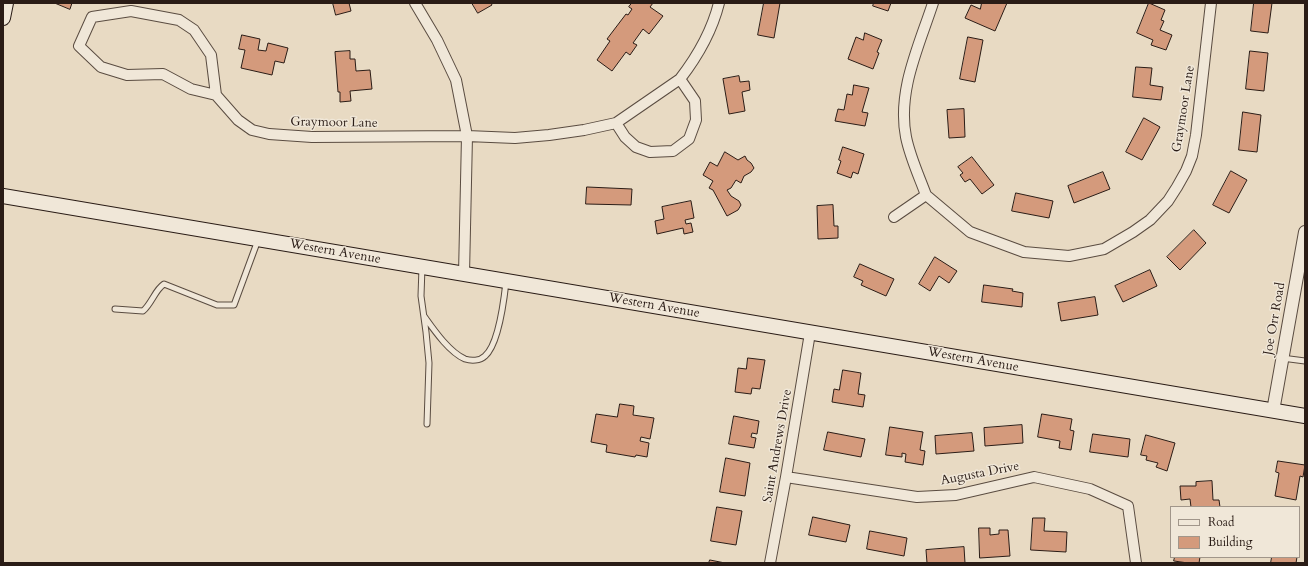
<!DOCTYPE html>
<html>
<head>
<meta charset="utf-8">
<style>
	body { margin:0 }
	#map { position:relative; width:1308px; height:566px; overflow:hidden; background:#e8dac3; font-family:Cardo,serif }
	canvas { display:block }
	.frame { position:absolute; inset:0; border:4px solid #2a1c16; pointer-events:none }
	.legend { position:absolute; left:1170px; top:506px; width:130px; height:52px; box-sizing:border-box; background:#f0e7d8; border:1px solid #a1968a; margin:0; padding:5px 7px; list-style:none; font-size:12px; color:#2a1c16 }
	.legend li { display:flex; align-items:center; gap:8px; height:20px }
	.legend b { width:20px; border:1px solid #a1968a }
</style>
</head>
<body>
<div id="map">
<canvas width="1308" height="566"></canvas>
<div class="frame"></div>
<ul class="legend">
<li><b style="height:5px;background:#f0e7d8"></b>Road</li>
<li><b style="height:11px;background:#d49a7c"></b>Building</li>
</ul>
</div>
<script>
const ctx = document.querySelector('canvas').getContext('2d');
ctx.lineJoin = 'round';
function paint(path, color) { ctx.fillStyle = color; ctx.fill(path, 'evenodd'); }
function strokePath(path, color, width, dash) { ctx.strokeStyle = color; ctx.lineWidth = width; ctx.lineCap = dash ? 'butt' : 'round'; ctx.setLineDash(dash || []); ctx.stroke(path); }
function drawText(font, color, halo, rows, align = 'center') {
  ctx.font = font + ' Cardo,serif'; ctx.lineWidth = 3; ctx.setLineDash([]); ctx.textBaseline = 'middle'; ctx.strokeStyle = halo; ctx.fillStyle = color; for (const [text, x, y, turn = 0] of rows) {
    ctx.save(); ctx.translate(x, y); ctx.rotate((+turn || 0) * Math.PI / 180); ctx.textAlign = isNaN(turn) ? turn : align; if (halo) ctx.strokeText(text, 0, 0); ctx.fillText(text, 0, 0); ctx.restore();
  }
}
const building = new Path2D(`
	M55 3H72L70 9Z
	M333 3H349L351 11 336 15Z
	M472 3H491L492 5 478 13Z
	M632 3H653L650 7 663 16 649 34 643 29 633 43 637 45 630 55 626 52 612 71 597 60 610 41 607 39 626 14 628 15 632 9 629 7Z
	M764 3H780L774 38 758 35Z
	M874 3H891L888 11 873 6Z
	M982 3H1007L995 31 965 18 971 5 980 9Z
	M1149 3 1165 10 1161 20 1164 21 1160 30 1172 35 1166 50 1151 45 1153 40 1137 33Z
	M1254 3H1272L1268 33 1251 31Z
	M865 33 882 40 877 52 879 53 873 69 848 59 856 37 863 40Z
	M242 35 260 39 258 50 266 51 268 43 288 48 284 63 275 61 272 75 241 68 245 50 239 49Z
	M968 37 983 40 975 82 960 79Z
	M350 51V59H355L356 71 370 70 372 89 350 91 351 101 340 102V92H338L335 52Z
	M1250 51 1268 53 1264 91 1246 89Z
	M1136 67 1152 68 1150 85 1163 87 1161 100 1133 97Z
	M739 76 740 82 749 81 750 90 742 92 745 111 729 114 723 79Z
	M854 85 869 88 862 112 868 113 865 126 835 121 838 109 844 110 847 94 852 95Z
	M964 109 965 137 949 138 947 110Z
	M1243 112 1261 115 1257 152 1239 150Z
	M1144 118 1160 127 1142 160 1126 152Z
	M843 147 864 154 858 174 853 172 851 178 837 173 841 161 839 160Z
	M725 152 738 160 745 156 747 160 751 163 754 168 751 172 744 176 741 183 736 180 731 188 727 190 731 196 739 201 741 205 738 210 727 216 713 190 709 188 713 181 703 175 710 162 717 166Z
	M972 157 994 185 982 194 970 179 965 182 960 175 963 173 958 167Z
	M1231 171 1247 180 1229 213 1213 205Z
	M1103 172 1110 189 1074 203 1068 186Z
	M587 187 632 189 631 205 586 204Z
	M1016 193 1053 201 1049 218 1012 211Z
	M691 201 694 218 685 220 686 224 691 223 693 232 684 234 683 228 657 234 655 221 664 219 662 207Z
	M833 205 834 226H838V238L818 239 817 206Z
	M1194 230 1206 243 1180 270 1167 257Z
	M935 257 957 271 949 283 939 276 930 291 919 284Z
	M860 264 894 279 886 296 861 285 863 281 854 277Z
	M1150 270 1157 286 1123 302 1115 286Z
	M984 285 1013 289 1012 291 1023 293 1022 307 982 302Z
	M1095 297 1098 315 1061 321 1058 303Z
	M748 358 765 360 760 389 752 388 751 394 735 392 738 368 746 369Z
	M843 370 861 373 858 394 865 395 863 407 832 402 834 389 839 390Z
	M620 404 634 406 633 415 654 418 650 439 641 437 640 441 649 443 647 457 636 455 635 457 606 452 607 445 591 442 596 414 617 417Z
	M1042 414 1072 419 1070 430 1074 431 1071 450 1059 448 1060 441 1038 437Z
	M734 416 759 421 757 434 752 433 751 437 756 438 754 448 729 444Z
	M1022 425 1023 443 985 446 984 428Z
	M890 427 923 432 920 450 925 451 923 465 905 462 906 454 902 453V457L886 455Z
	M828 432 865 439 861 457 824 450Z
	M972 433 974 451 936 454 935 436Z
	M1093 434 1130 439 1128 457 1090 452Z
	M1146 435 1175 443 1167 471 1156 467 1158 463 1146 460 1147 456 1141 455Z
	M726 458 750 463 745 496 720 492Z
	M1278 461 1305 465 1303 477 1300 476 1296 500 1275 496 1279 473 1276 472Z
	M1212 481 1213 500H1219L1220 507H1191L1190 499 1181 500 1180 486H1196V482Z
	M717 507 742 511 736 545 711 541Z
	M813 517 850 525 846 542 809 535Z
	M1033 518H1045L1044 531 1067 532 1066 552 1031 550Z
	M979 528H990V535L999 534V530H1008L1010 556 980 558Z
	M870 531 907 538 904 556 867 549Z
	M964 547 965 563H927L926 550Z
	M1175 557H1200L1199 563H1188L1174 561Z
	M1272 557H1297L1296 563H1271Z
	M710 560 725 563H709Z`);
paint(building, '#d49a7c');
strokePath(building, '#2a1c16', 1);
const service = new Path2D(`
	M422 267 421 296 426 332 429 363 427 424
	M115 309 143 311C152 303 155 290 164 284L217 305H234L258 240
	M424 316C434 330 449 352 465 359 471 361 480 361 485 356 499 344 504 300 506 282
	M1282 358 1305 361`);
const minor = new Path2D(`
	M415 3 437 40 456 80 467 136 464 274
	M216 95 191 89 163 74 127 75 101 67 79 46 92 17 131 11 179 20 194 30 211 55 216 95 238 120 252 130 269 134 312 137 467 136 515 138 549 135 584 130 616 123 680 79
	M616 123 625 137 636 147 650 152 673 151 689 139 696 120 695 101 680 79C697 57 712 31 719 3
	M926 195 970 232 1024 252 1069 256 1104 249 1133 232 1150 220 1168 201 1177 187 1186 171 1192 156 1196 135 1211 3
	M894 217 926 195C919 176 910 157 906 137 897 91 919 46 933 3
	M786 477 917 497 956 495 1034 477 1090 489 1128 506 1136 563
	M770 563 786 477 810 333`);
const tertiary = new Path2D(`
	M1273 411 1305 232`);
const secondary = new Path2D(`
	M3 18 6 3
	M3 196 1305 416`);
strokePath(service, '#5a4c41', 7);
strokePath(minor, '#5a4c41', 12);
strokePath(tertiary, '#5a4c41', 14);
strokePath(secondary, '#2a1c16', 16);
strokePath(service, '#f0e7d8', 5);
strokePath(minor, '#f0e7d8', 10);
strokePath(tertiary, '#f0e7d8', 12);
strokePath(secondary, '#f0e7d8', 14);
drawText('13px', '#2a1c16', '#f0e7d8', [
	["Graymoor Lane",1184,109,-81],
	["Graymoor Lane",334,123,1],
	["Western Avenue",335,252,10],
	["Western Avenue",654,306,10],
	["Joe Orr Road",1275,319,-80],
	["Western Avenue",973,360,10],
	["Saint Andrews Drive",778,446,-80],
	["Augusta Drive",980,474,-11]
]);
</script>
</body>
</html>
